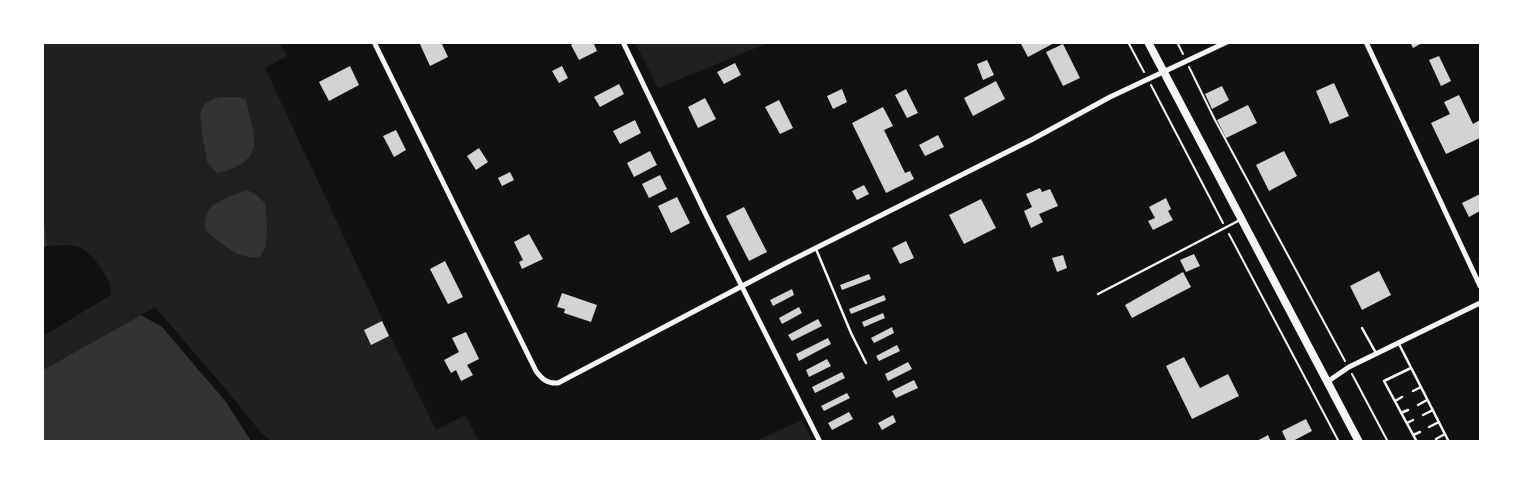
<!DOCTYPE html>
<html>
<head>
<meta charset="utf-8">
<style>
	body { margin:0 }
	#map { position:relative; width:1523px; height:484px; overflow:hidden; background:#111; font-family:Figtree,sans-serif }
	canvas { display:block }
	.frame { position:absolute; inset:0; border:44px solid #fff; pointer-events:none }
</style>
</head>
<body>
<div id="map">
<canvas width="1523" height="484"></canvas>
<div class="frame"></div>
</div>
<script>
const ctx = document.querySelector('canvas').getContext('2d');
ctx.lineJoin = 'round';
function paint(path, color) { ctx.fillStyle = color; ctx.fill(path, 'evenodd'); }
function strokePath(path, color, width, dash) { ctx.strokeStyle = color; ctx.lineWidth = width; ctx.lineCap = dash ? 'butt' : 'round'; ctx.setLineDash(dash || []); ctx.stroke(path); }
paint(new Path2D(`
	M43 43H280L287 56 265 68 387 329 436 430 465 415 479 441H271L261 433 229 393 155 307 43 370V336L111 295C113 280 90 248 75 246 66 244 56 246 47 246L42 203V143L45 142 42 131ZM205 231 249 259 226 248Z
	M635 43H768L658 88Z
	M802 420 813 441H756Z`), '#202020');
paint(new Path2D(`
	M219 97H239L246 100C248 111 255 132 254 143 254 161 233 170 217 173L207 162 202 132 200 114 205 103Z
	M247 190 255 194 265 203 267 224 266 246 260 257C238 260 221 244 205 230 201 203 227 198 247 190Z
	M42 203 47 246 43 248H42Z
	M141 315 162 327 226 402 251 441H43V370Z`), '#333');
paint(new Path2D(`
	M419 42H441L448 57 430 66Z
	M575 42H593L597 51 579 60 571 45Z
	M1020 42H1056L1028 57Z
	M1410 42H1424L1413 48Z
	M1063 44 1080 78 1063 86 1046 52Z
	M1439 56 1451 81 1441 86 1429 60Z
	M987 60 994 75 983 80 977 64Z
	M735 63 741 75 724 84 717 72Z
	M350 66 359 85 329 101 319 82Z
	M562 66 568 78 559 83 552 71Z
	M996 81 1005 99 973 116 964 98Z
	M1334 83 1349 116 1330 124 1316 91Z
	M619 84 624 94 600 107 594 97Z
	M1222 86 1229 100 1212 109 1205 94Z
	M842 89 847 102 833 109 827 96Z
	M906 89 918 113 907 118 895 95Z
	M1459 95 1473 124 1480 120V138L1446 154 1431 123 1450 114 1444 102Z
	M705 98 716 119 698 128 688 107Z
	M779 100 793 128 780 134 765 107Z
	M1248 105 1257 123 1226 138 1217 120Z
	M883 107 893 126 884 130 905 173 910 171 914 179 886 193 852 123Z
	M635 120 641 133 620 144 613 131Z
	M396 130 406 150 394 157 383 136Z
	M938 135 944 147 925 156 919 145Z
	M479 148 488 162 476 170 467 156Z
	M650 151 657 165 634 177 627 163Z
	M1284 151 1297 176 1269 191 1256 165Z
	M510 172 514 180 502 186 498 178Z
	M660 175 667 189 649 198 642 184Z
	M864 185 869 194 857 200 852 191Z
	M1040 188 1042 192 1050 189 1058 206 1039 214 1043 222 1031 228 1024 211 1032 207 1026 194Z
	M1480 194V211L1469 217 1462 203Z
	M677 197 690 223 671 233 658 206Z
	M1166 198 1171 209 1168 211 1173 220 1153 230 1148 221 1155 218 1149 207Z
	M981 199 996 228 964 244 949 215Z
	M744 207 767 252 749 261 726 216Z
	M529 234 543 259 522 269 519 262 523 260 514 242Z
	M906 241 914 258 900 264 892 248Z
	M1194 254 1200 266 1186 272 1180 260Z
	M1063 255 1067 268 1057 272 1052 258Z
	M445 261 463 297 448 304 430 269Z
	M1379 271 1391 295 1362 310 1350 286Z
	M1183 272 1191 287 1132 318 1125 305Z
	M869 274 871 279 842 290 840 285Z
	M792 289 794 295 773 306 770 300Z
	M562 293 597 305 591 322 564 313 565 309 557 307Z
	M884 295 886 300 851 314 849 309Z
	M799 307 802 313 782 324 779 318Z
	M883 313 885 318 864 327 862 322Z
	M818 319 822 326 792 341 788 335Z
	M382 321 389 336 371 345 364 330Z
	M892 327 894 333 874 343 871 338Z
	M466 332 479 359 467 365 473 375 461 381 456 370 451 373 444 360 459 352 452 338Z
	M828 338 831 344 799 361 796 354Z
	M897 345 900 351 879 361 876 356Z
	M1184 357 1200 388 1228 374 1239 396 1192 419 1166 366Z
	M827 359 831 366 809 377 806 370Z
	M908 362 912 369 888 381 885 374Z
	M842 372 845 378 815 393 812 387Z
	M914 380 918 388 896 398 892 391Z
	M847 393 850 398 824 411 821 406Z
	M849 412 853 419 832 430 828 423Z
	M893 415 896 422 882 430 878 423Z
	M1306 419 1312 431 1291 442H1287L1282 431Z
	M1268 435 1271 442H1255Z`), '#d3d3d3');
strokePath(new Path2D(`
	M1128 42 1144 72
	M1177 42 1183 54
	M1189 67 1215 120 1345 361
	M1151 85 1223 223
	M1229 234 1339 442
	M1352 374 1388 442`), '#f5f5f5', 2);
strokePath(new Path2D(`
	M816 249 851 333 866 363
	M1098 294 1240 220
	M1362 328 1376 353
	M1399 344 1449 442
	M1411 368 1384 381 1417 442
	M1413 391 1421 387
	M1395 401 1402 397
	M1418 405 1427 400
	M1401 413 1408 410
	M1423 415 1433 410
	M1407 423 1413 420
	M1429 427 1439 422
	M1413 435 1420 432
	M1436 439 1445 434`), '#f5f5f5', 2.5);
strokePath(new Path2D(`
	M374 42 536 371C542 379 547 384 558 383L784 264 1033 139 1110 97 1227 42
	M623 42 707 217 820 442
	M1366 42 1480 286
	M1327 382 1349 367 1480 303`), '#f5f5f5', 5);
strokePath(new Path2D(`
	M1148 42 1359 442`), '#f5f5f5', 8);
</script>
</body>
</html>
